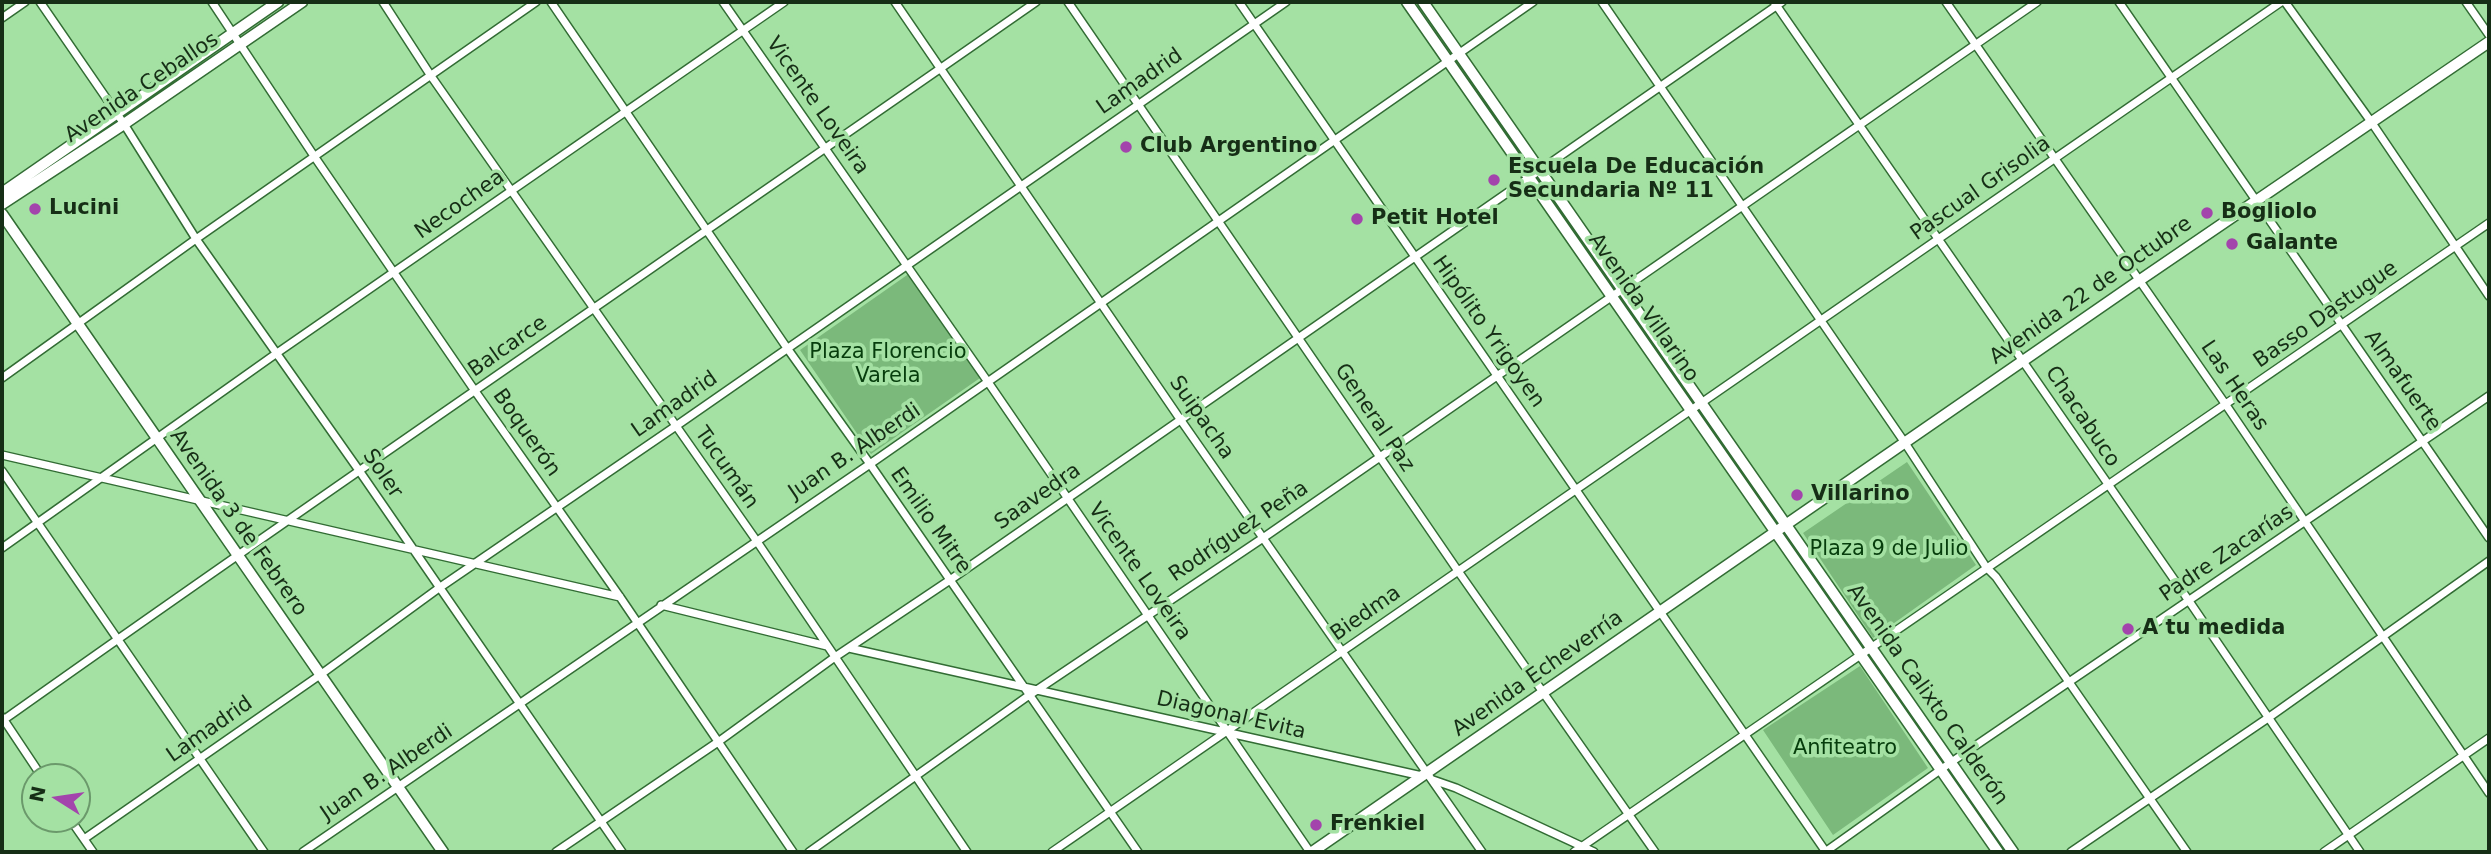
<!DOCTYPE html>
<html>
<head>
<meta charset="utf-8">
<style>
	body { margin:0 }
	#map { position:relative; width:2491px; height:854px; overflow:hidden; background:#a4e1a3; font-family:"DejaVu Sans",sans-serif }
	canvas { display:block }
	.frame { position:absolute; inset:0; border:4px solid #162e16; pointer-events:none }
	.north { position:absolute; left:21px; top:763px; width:70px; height:70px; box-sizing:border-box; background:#a4e1a3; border:2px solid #6b996b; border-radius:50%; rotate:282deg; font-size:19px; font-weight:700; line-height:28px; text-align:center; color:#162e16 }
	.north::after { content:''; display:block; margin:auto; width:24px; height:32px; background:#a344ac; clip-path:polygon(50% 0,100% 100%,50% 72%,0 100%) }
</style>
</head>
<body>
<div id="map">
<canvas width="2491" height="854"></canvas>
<div class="frame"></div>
<div class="north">N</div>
</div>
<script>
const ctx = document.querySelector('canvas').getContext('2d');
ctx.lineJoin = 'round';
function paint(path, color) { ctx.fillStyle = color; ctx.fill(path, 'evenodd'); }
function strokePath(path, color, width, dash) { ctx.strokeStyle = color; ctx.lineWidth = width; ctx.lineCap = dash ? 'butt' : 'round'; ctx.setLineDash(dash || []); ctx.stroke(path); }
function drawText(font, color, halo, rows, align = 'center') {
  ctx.font = font + ' "DejaVu Sans",sans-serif'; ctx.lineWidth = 7; ctx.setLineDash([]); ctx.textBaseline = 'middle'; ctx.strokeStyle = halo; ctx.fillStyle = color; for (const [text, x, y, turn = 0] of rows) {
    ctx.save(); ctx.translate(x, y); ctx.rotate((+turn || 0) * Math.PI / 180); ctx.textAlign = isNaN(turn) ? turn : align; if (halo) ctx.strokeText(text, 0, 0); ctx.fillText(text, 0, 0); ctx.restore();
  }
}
paint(new Path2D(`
	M910 273 980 378 871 454 800 350Z
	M1907 462 1976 565 1873 638 1803 533Z
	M1860 666 1928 768 1833 835 1763 730Z`), '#7bb97b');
const street = new Path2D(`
	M40 2 124 124 196 239 358 469 622 852
	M212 2 314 156 475 391 620 597 793 852
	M383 2 431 76 756 540 967 852
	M551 2 787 348 870 464 1138 852
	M723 2 988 382 1310 852
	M895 2 1180 419 1482 852
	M1068 2 1458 571 1655 852
	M1239 2 1826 852
	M1602 2 1905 443 1986 567 1996 577 2187 852
	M1774 2 2189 601 2360 852
	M1946 2 2226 405 2489 793
	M2119 2 2489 538
	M2285 2 2372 123 2489 296
	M2466 2 2489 35
	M2 18 25 2
	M2 378 196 239 536 2
	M2 455 620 597
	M2 471 264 852
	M2 548 277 353 784 2
	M661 605 827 646
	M849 648 1422 776
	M2 717 42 777
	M2 721C344 478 692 242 1036 2
	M1433 780 1456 788 1594 852
	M70 819 93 852
	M84 839 320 675 439 588 676 426 1286 2
	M303 852 870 464 1533 2
	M556 852 718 742 835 657 950 580 1782 2
	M809 852 1028 696 1263 538 2037 2
	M1052 852 2281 2
	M1574 852 2489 223
	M1825 852 1950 763 2489 396
	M2071 852 2268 718 2489 561
	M2324 852 2489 738`);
const secondary = new Path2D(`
	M1407 2 1998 852
	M1423 2 2013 852
	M2 193 278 2
	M2 204 124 124 302 2
	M2 214 443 852
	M1312 852 2140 280 2489 42`);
strokePath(street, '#326c34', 10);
strokePath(secondary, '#326c34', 13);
strokePath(street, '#fff', 7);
strokePath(secondary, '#fff', 10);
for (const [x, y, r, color] of [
	[1126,147,7,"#a344ac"],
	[1494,180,7,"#a344ac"],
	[35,209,7,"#a344ac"],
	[2207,213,7,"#a344ac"],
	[1357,219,7,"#a344ac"],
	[2232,244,7,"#a344ac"],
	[1797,495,7,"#a344ac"],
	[2128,629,7,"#a344ac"],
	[1316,825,7,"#a344ac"]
]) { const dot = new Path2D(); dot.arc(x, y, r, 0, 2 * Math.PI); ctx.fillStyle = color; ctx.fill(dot); strokePath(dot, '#a4e1a3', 2.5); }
drawText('21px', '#162e16', '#a4e1a3', [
	["Lamadrid",1140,82,-35],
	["Avenida Ceballos",142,88,-34],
	["Vicente Loveira",817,106,55],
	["Pascual Grisolia",1981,189,-35],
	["Necochea",460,205,-35],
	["Avenida 22 de Octubre",2091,291,-35],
	["Avenida Villarino",1643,308,55],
	["Basso Dastugue",2326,315,-35],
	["Hipólito Yrigoyen",1488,332,55],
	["Balcarce",508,347,-35],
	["Almafuerte",2402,381,55],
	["Las Heras",2234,386,56],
	["Lamadrid",675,405,-35],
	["Chacabuco",2082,417,56],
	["Suipacha",1201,418,55],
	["General Paz",1374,418,56],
	["Boquerón",526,433,55],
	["Juan B. Alberdi",855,452,-34],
	["Tucumán",726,468,55],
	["Soler",382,474,56],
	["Saavedra",1038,497,-35],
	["Emilio Mitre",930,521,55],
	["Avenida 3 de Febrero",238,523,55],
	["Rodríguez Peña",1239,532,-34],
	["Padre Zacarías",2227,554,-34],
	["Vicente Loveira",1139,572,55],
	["Biedma",1366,614,-35],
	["Avenida Echeverría",1538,674,-35],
	["Avenida Calixto Calderón",1927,695,55],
	["Diagonal Evita",1231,716,13],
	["Lamadrid",210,730,-35],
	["Juan B. Alberdi",387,773,-34]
]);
drawText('bold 21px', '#162e16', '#a4e1a3', [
	["Club Argentino",1140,147],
	["Escuela De Educación",1508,168],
	["Secundaria Nº 11",1508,192],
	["Lucini",49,209],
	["Bogliolo",2221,213],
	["Petit Hotel",1371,219],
	["Galante",2246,244],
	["Villarino",1811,495],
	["A tu medida",2142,629],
	["Frenkiel",1330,825]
], 'left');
drawText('21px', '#063d0c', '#a4e1a3', [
	["Plaza Florencio",888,353],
	["Varela",888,377],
	["Plaza 9 de Julio",1889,550],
	["Anfiteatro",1845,749]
]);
</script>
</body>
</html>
